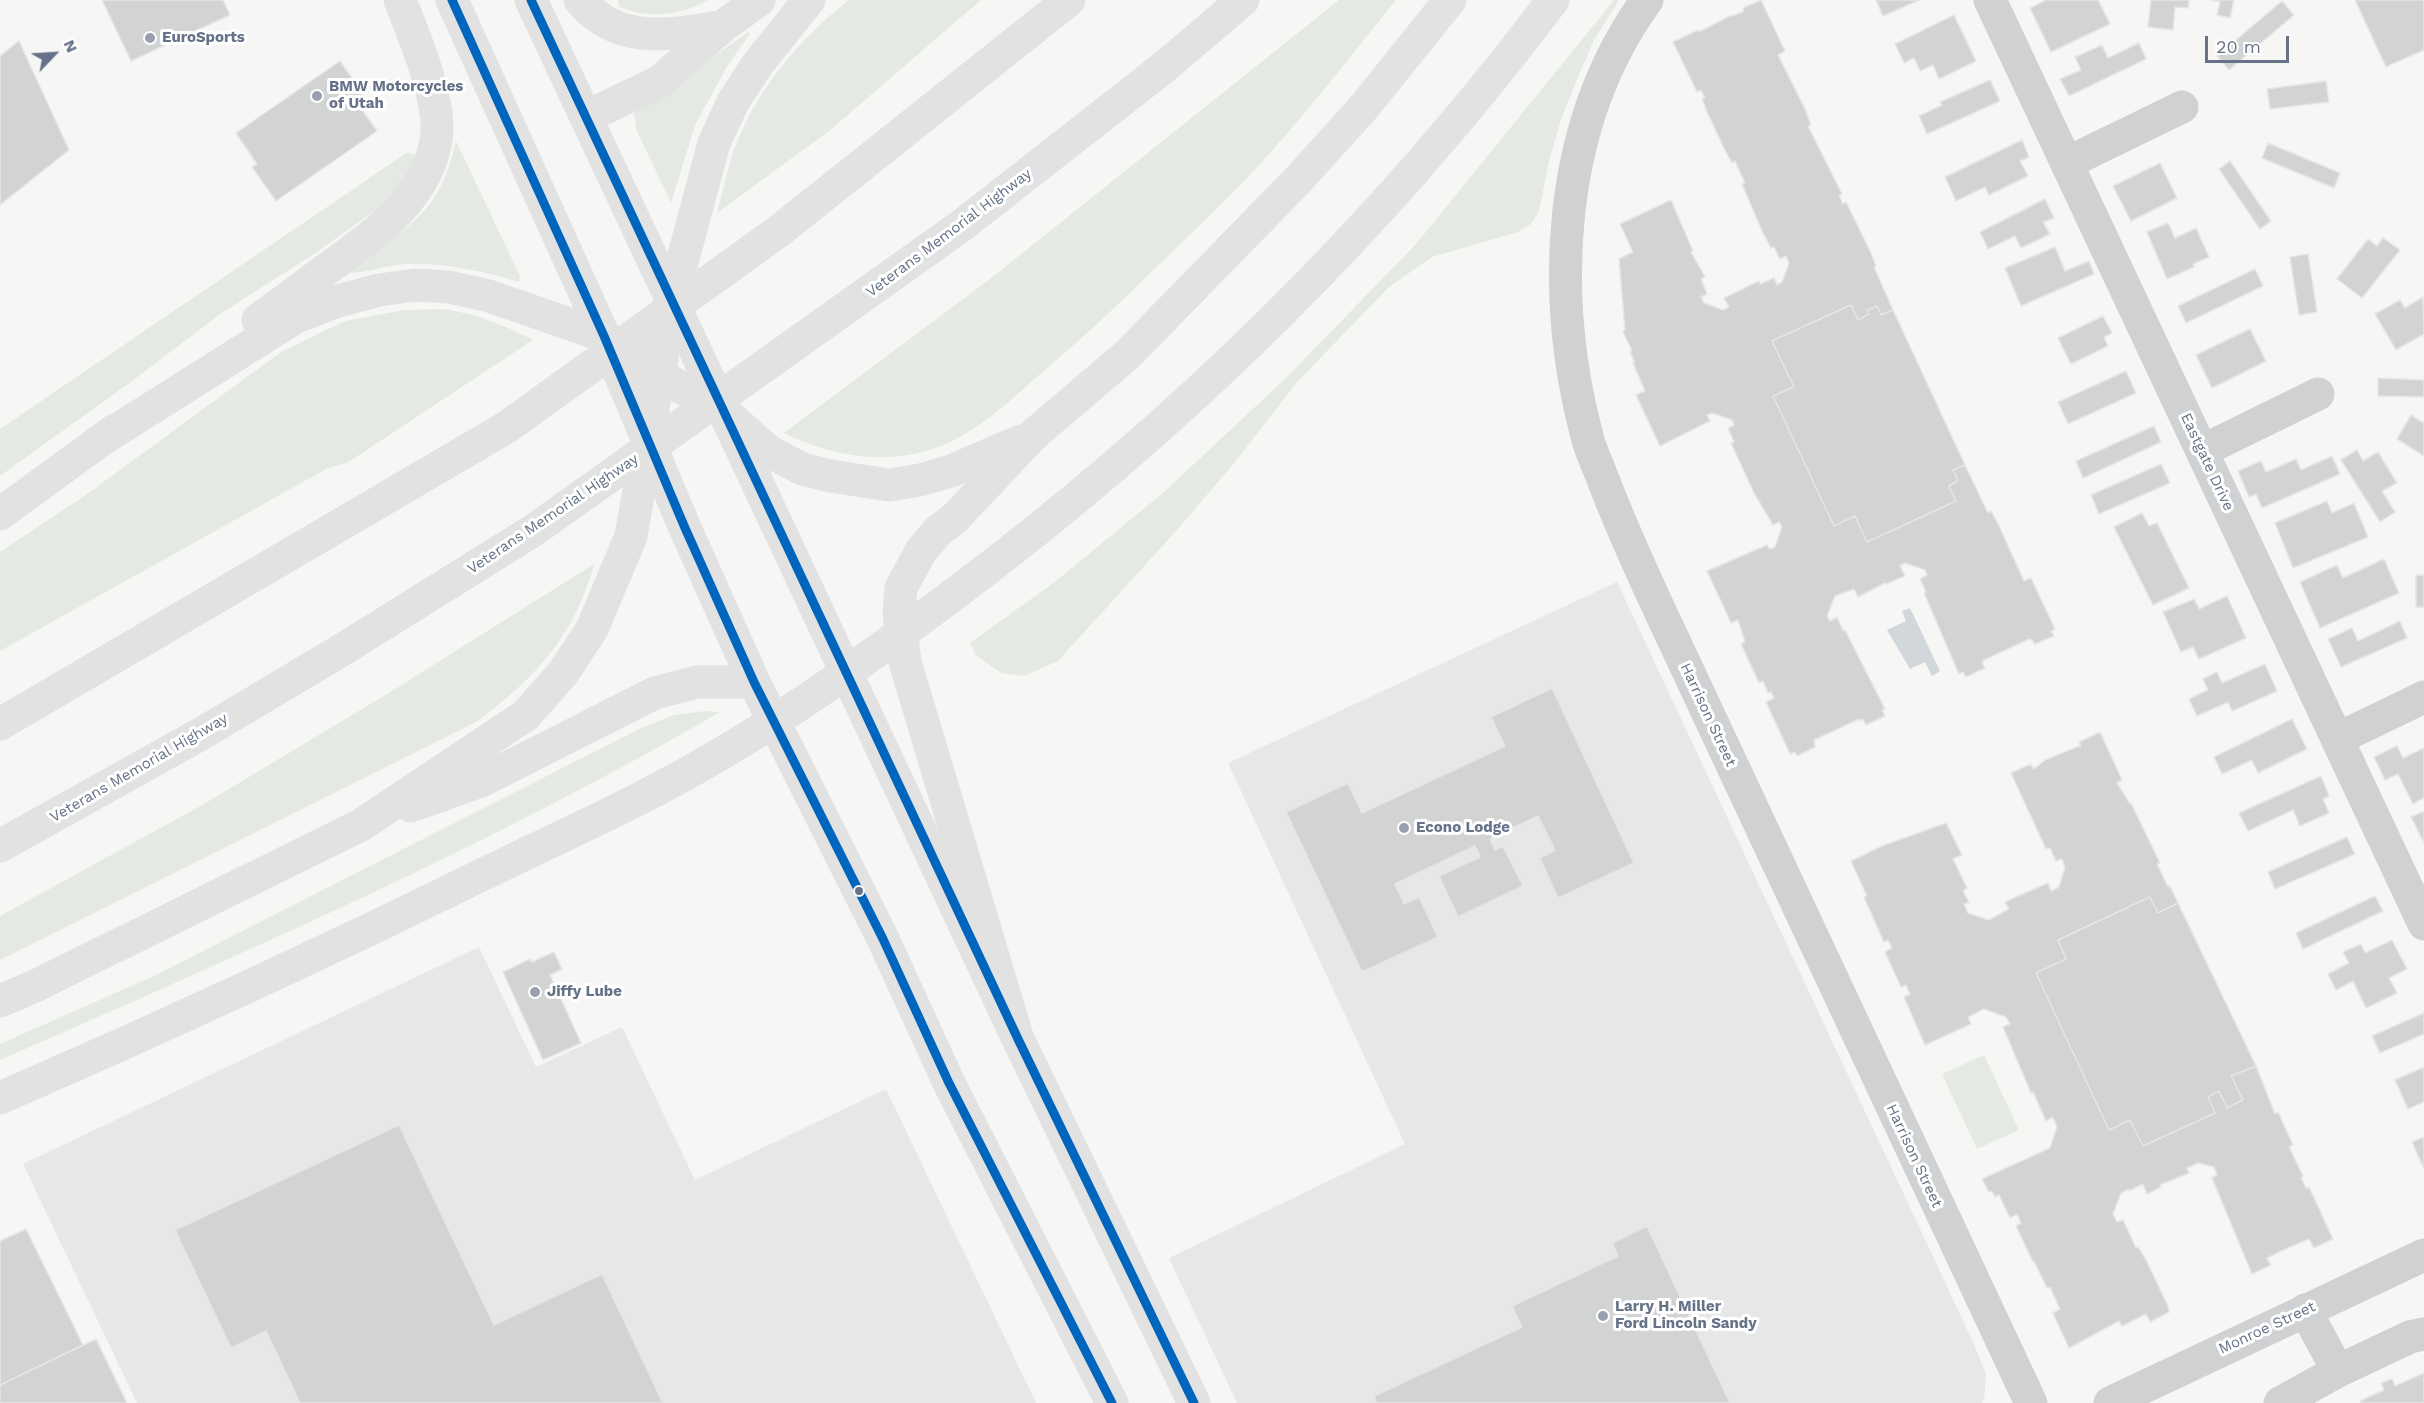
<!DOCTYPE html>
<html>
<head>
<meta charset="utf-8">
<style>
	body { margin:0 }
	#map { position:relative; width:2424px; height:1403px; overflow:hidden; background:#f6f6f5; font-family:"Work Sans",sans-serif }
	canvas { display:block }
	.north { position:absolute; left:24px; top:24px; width:60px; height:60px; -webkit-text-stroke:4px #fff; paint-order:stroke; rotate:65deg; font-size:16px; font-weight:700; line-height:24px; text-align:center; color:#657287 }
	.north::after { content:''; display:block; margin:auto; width:21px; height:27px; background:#657287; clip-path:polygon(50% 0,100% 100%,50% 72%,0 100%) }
	.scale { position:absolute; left:2205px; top:36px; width:84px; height:27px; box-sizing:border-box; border:3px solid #657287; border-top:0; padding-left:8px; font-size:18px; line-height:21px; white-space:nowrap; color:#657287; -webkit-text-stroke:4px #fff; paint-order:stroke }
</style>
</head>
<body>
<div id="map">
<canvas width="2424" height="1403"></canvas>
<div class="north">N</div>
<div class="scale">20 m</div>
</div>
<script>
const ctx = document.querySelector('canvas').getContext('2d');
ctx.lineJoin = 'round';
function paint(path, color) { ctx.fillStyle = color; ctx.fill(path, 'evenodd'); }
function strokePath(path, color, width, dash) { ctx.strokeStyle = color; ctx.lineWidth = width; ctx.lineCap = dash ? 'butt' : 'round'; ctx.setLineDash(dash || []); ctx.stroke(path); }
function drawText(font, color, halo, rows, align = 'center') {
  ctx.font = font + ' "Work Sans",sans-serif'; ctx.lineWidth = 6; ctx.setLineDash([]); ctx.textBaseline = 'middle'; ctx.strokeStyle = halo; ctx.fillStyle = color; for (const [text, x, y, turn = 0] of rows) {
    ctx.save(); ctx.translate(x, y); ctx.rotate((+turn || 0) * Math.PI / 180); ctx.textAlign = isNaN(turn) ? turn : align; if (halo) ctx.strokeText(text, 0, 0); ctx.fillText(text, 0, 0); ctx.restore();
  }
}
paint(new Path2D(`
	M1617 582 1973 1342 1986 1374 1984 1399 1982 1403H1237L1169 1258 1405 1144 1228 763Z
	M479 947 536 1067 622 1027 695 1180 886 1089 1036 1403H137L23 1164Z`), '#e6e7e7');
paint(new Path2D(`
	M618 0H708C679 16 649 19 619 7Z
	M849 0H981L829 131 717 213C722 194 726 174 732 156 753 93 798 40 849 0Z
	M1339 0H1396C1354 52 1313 105 1269 154 1238 189 1203 222 1170 254 1130 293 1090 332 1047 368 1011 399 976 436 929 450 880 465 829 455 784 433L990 279Z
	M1614 0H1619L1594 40 1577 79 1561 120 1549 161 1539 211 1531 224 1518 232 1432 257 1389 287 1298 381 1235 462 1176 531 1058 661 1024 676 1001 673 976 655 970 643 1056 581 1164 492 1287 377 1417 243Z
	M748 32 750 34 728 65 695 125 671 203 636 129 634 113Z
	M456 141 520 276 519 282C483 271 447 263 408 264 392 264 355 276 344 272 374 248 412 231 434 198 446 181 451 160 456 141Z
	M408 152 415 155 406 180 377 209 314 254 223 312 132 381 0 476V429Z
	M442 309C477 314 502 324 533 340L347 463 328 468 0 651V552L83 497 281 352 345 321 404 310Z
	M594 564C575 635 536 677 478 721L0 960V916L204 804 392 691Z
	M705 711 720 712C490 846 244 953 0 1060V1044L154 976 641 728 674 715Z
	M1984 1055 2019 1130 1977 1149 1942 1074Z`), '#e5e9e3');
paint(new Path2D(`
	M1910 608 1940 671 1932 676 1925 662 1910 669 1887 630 1906 621 1902 611Z`), '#d1d7db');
const building = new Path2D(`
	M102 0H223L230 15 131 61Z
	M1761 0 1785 51 1778 55 1805 109 1811 125 1808 126 1842 194 1839 196 1843 204 1846 202 1870 251 1876 266 1874 267 1893 310 1881 315 1877 306 1867 310 1869 314 1858 320 1851 305 1772 341 1794 387 1773 396 1834 526 1855 516 1867 542 1956 501 1949 486 1958 481 1953 470 1965 465 1988 513 1991 511 1999 526 2024 581 2031 578 2055 629 2051 631 2054 636 2035 644 2032 640 2029 639 1984 660 1982 663 1985 668 1966 677 1963 672 1959 674 1924 593 1926 592 1920 579 1927 575 1925 570 1905 563 1900 566 1905 576 1886 584 1885 583 1858 597 1854 589 1835 596 1827 616 1830 621 1837 617 1843 631 1845 630 1885 709 1882 710 1885 716 1866 725 1863 719 1860 721 1859 719 1814 740 1815 747 1797 756 1795 752 1790 754 1766 702 1774 698 1771 692 1768 693 1763 681 1759 683 1741 644 1745 642 1738 620 1731 623 1707 571 1767 545 1770 549 1775 547 1782 527 1779 522 1773 525 1754 493 1731 443 1734 442 1728 428 1734 425 1732 420 1712 413 1707 415 1710 421 1660 446 1636 395 1645 391 1633 363H1635L1630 352 1632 351 1623 332 1625 330 1619 259 1633 252 1620 224 1671 200 1693 251 1691 252 1705 277 1701 279 1707 294 1701 297 1704 303 1723 310 1729 307 1724 298 1759 281 1760 284 1774 278 1777 285 1782 282 1789 263 1786 256 1780 259 1774 247 1771 248 1763 233 1742 184 1745 183 1735 161 1732 163 1724 148 1708 114 1702 99 1705 98 1701 90 1697 92 1673 42 1698 30 1699 32 1732 15 1733 16 1744 11 1743 8Z
	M1876 0H1919L1883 16Z
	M2046 0H2098L2110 24 2051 52 2030 8Z
	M2151 0H2189L2188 8 2175 7 2173 30 2148 27Z
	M2211 0H2234L2230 18 2217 15 2220 2Z
	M2355 0H2424V50L2386 67Z
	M2282 1 2294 15 2229 70 2217 56Z
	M1954 15 1976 61 1939 79 1933 65 1920 71 1914 58 1904 63 1895 44Z
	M19 41 69 150 0 205V56Z
	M2139 43 2146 59 2069 96 2060 79 2081 70 2075 57 2102 45 2108 58Z
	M340 61 363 94 355 100 377 131 276 201 252 167 257 164 236 133Z
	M1990 80 2000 101 1927 134 1919 116 1942 105 1940 102Z
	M2326 81 2329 102 2270 109 2267 89Z
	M2022 140 2029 157 2020 161 2028 176 1989 195 1985 187 1956 201 1945 177Z
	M2268 143 2340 173 2334 188 2262 158Z
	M2230 161 2271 221 2260 229 2219 169Z
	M2160 163 2177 198 2131 221 2113 186Z
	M2045 199 2054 218 2043 222 2050 234 2021 248 2015 236 1988 249 1980 232Z
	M2168 223 2175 238 2196 228 2209 257 2193 264 2194 267 2167 279 2147 232Z
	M2383 238 2400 250 2362 298 2337 279 2368 239 2377 246Z
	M2055 247 2065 271 2089 261 2094 274 2021 306 2005 268Z
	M2308 254 2317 312 2299 315 2290 257Z
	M2255 269 2263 286 2186 323 2178 306Z
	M2423 297 2424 334 2396 350 2375 314 2400 300 2405 308Z
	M1851 305 1858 320 1869 314 1867 310 1877 306 1881 315 1893 310 1965 465 1953 470 1958 481 1949 486 1956 501 1867 542 1855 516 1834 526 1773 396 1794 387 1772 341Z
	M2103 316 2112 333 2104 337 2108 346 2071 364 2058 338Z
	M2250 329 2266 361 2212 388 2196 355Z
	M2126 371 2136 393 2068 424 2058 402Z
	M2378 378 2424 380V397L2378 396Z
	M2411 415 2424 423V456L2397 439Z
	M2154 426 2161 442 2083 478 2076 461Z
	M2357 450 2363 461 2378 452 2397 483 2382 491 2395 512 2380 522 2341 460Z
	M2332 456 2340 474 2262 508 2256 494 2249 497 2238 471 2261 461 2266 472 2296 459 2301 470Z
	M2161 464 2170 483 2099 514 2091 495Z
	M2327 501 2332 513 2354 503 2368 537 2293 568 2275 523Z
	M2142 513 2149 526 2157 523 2189 588 2153 605 2114 527Z
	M2384 559 2399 593 2320 628 2300 582 2337 565 2343 578Z
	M2416 575H2424V607H2416Z
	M2227 596 2246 638 2199 659 2193 647 2181 652 2163 612 2194 599 2199 609Z
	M2400 621 2407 638 2341 667 2328 639 2352 628 2358 641Z
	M2265 664 2277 691 2232 711 2228 702 2197 716 2189 699 2208 690 2203 679 2217 672 2222 683Z
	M1552 688 1634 863 1558 898 1540 858 1555 850 1538 816 1490 839 1495 850 1503 846 1523 886 1458 917 1439 876 1480 857 1475 846 1395 884 1404 904 1419 897 1438 937 1362 972 1286 812 1348 783 1362 813 1505 746 1491 717Z
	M2292 719 2307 749 2258 773 2252 760 2222 774 2214 757Z
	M2100 732 2122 780 2117 783 2130 804 2131 803 2160 863 2157 864 2168 887 2170 886 2178 903 2158 913 2150 897 2058 940 2066 959 2036 973 2109 1130 2130 1120 2143 1146 2215 1113 2208 1097 2219 1091 2227 1108 2243 1100 2231 1076 2256 1066 2275 1114 2278 1112 2293 1145 2289 1147 2303 1176 2301 1178 2306 1188 2309 1187 2333 1239 2314 1248 2309 1239 2281 1251 2267 1258 2271 1265 2252 1274 2212 1178 2217 1175 2214 1167 2198 1163 2187 1168 2189 1173 2160 1185 2161 1187 2147 1194 2143 1184 2129 1191V1189L2121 1193 2113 1214 2117 1222 2123 1220 2136 1248 2138 1247 2146 1260 2168 1306 2169 1312 2150 1322 2146 1314 2122 1326 2119 1321 2069 1348 2053 1313 2060 1309 2050 1287 2047 1288 2034 1261 2033 1262 2016 1226 2021 1223 2017 1214 2010 1218 1999 1195 1995 1197 1992 1191 1989 1192 1982 1179 2050 1148 2057 1127 2053 1117 2046 1121 2033 1092 2031 1093 2003 1027 2010 1024 2006 1017 1984 1009 1968 1017 1971 1024 1925 1045 1904 997 1910 994 1906 985 1901 987 1885 952 1892 948 1888 940 1884 942 1864 897 1867 896 1851 861 1882 846 1946 823 1962 855 1953 859 1967 888 1963 891 1969 902 1964 904 1968 913 1989 920 2009 909 2005 902 2018 896 2048 883 2051 891 2059 887 2065 867 2062 859 2056 861 2050 848 2046 849 2011 773 2031 764 2034 769 2045 760 2079 746 2081 747 2079 742Z
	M2397 746 2403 758 2424 748V798L2413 804 2398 774 2385 780 2374 757Z
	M2321 776 2329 796 2323 799 2329 813 2300 826 2293 810 2248 831 2239 813Z
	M2424 811V843L2411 817Z
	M2347 837 2355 854 2275 889 2268 872Z
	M2375 896 2383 911 2303 949 2296 933Z
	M2150 897 2158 913 2178 903 2256 1066 2231 1076 2243 1100 2227 1108 2219 1091 2208 1097 2215 1113 2143 1146 2130 1120 2109 1130 2036 973 2066 959 2058 940Z
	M2392 940 2407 969 2389 978 2397 993 2366 1008 2353 981 2336 990 2328 974 2349 963 2343 952 2361 944 2365 953Z
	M554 952 562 969 550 975 581 1043 543 1060 503 972 530 959 532 962Z
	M2424 1013V1034L2380 1053 2372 1036Z
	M2424 1067V1102L2408 1109 2395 1080Z
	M399 1125 494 1325 602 1274 663 1403H300L266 1331 231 1348 175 1230Z
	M2424 1137V1169L2412 1142Z
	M1647 1226 1730 1403H1377L1374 1396 1522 1327 1512 1306 1618 1256 1612 1243Z
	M26 1229 83 1345 0 1385V1241Z
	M96 1339 127 1403H0V1385Z
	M2424 1373V1403H2361L2360 1401 2384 1390 2381 1383 2392 1379 2395 1386Z`);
paint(building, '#d2d3d3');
strokePath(building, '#e6e6e4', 1.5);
strokePath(new Path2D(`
	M1647 0C1556 125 1549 295 1588 440 1592 454 1599 468 1604 482 1621 526 1640 568 1660 611L2031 1403
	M1990 0 2424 924
	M2067 163 2182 107
	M2202 451 2318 394
	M2337 739 2424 697
	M2305 1310 2338 1371
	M2110 1403 2424 1255
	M2280 1403 2338 1371 2410 1337 2424 1334`), '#d0d1d2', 33);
strokePath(new Path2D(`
	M452 0 604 336 685 528 754 682 883 939 949 1083 1112 1403
	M531 0 1018 1039 1194 1403`), '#e2e2e3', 33);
strokePath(new Path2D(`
	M580 0C618 46 671 35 723 26
	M586 117 659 82 723 26 759 0
	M258 320C282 302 307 284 331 266 375 234 427 198 436 140 443 103 414 36 400 0
	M98 442 296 317 338 301 379 290 415 285 449 287 489 296 604 336 658 374 728 415 767 450 802 469 830 476 889 485 920 480 951 471 1021 441
	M0 514 115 430
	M0 724 507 427 779 231 1069 0
	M411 806 481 781 655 693 697 682H754
	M0 846 206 731 345 648 534 530 961 226 1163 68 1243 0
	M0 1001 37 985 361 825 526 715 563 673 592 629 631 536 672 300 714 143 733 102 757 65 809 0
	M1016 1033 905 662 899 613 901 588 921 551 937 532 956 517 1032 436 1127 355 1297 181 1364 107 1450 0
	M0 1098C166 1026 330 950 492 870 568 833 645 799 717 756 798 709 874 654 949 598 1177 428 1382 227 1553 0`), '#e2e2e3', 33);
strokePath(new Path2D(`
	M452 0 604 336 685 528 754 682 883 939 949 1083 1112 1403
	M531 0 1018 1039 1194 1403`), '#0065bd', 9);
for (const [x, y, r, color] of [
	[150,38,6,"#98a0ae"],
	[317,96,6,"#98a0ae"],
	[1404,828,6,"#98a0ae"],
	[859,891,5,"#657287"],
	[535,992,6,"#98a0ae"],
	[1603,1316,6,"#98a0ae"]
]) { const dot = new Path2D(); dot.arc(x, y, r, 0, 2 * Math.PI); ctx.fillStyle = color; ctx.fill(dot); strokePath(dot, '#fff', 2); }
drawText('bold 15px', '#657287', '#fff', [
	["EuroSports",162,38],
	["BMW Motorcycles",329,87],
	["of Utah",329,104],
	["Econo Lodge",1416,828],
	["Jiffy Lube",547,992],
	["Larry H. Miller",1615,1307],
	["Ford Lincoln Sandy",1615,1324]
], 'left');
drawText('15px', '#657287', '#fff', [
	["Veterans Memorial Highway",949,233,-37],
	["Eastgate Drive",2207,462,65],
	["Veterans Memorial Highway",553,514,-34],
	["Harrison Street",1708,715,65],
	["Veterans Memorial Highway",139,768,-30],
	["Harrison Street",1914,1156,65],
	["Monroe Street",2267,1328,-25]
]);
</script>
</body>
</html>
